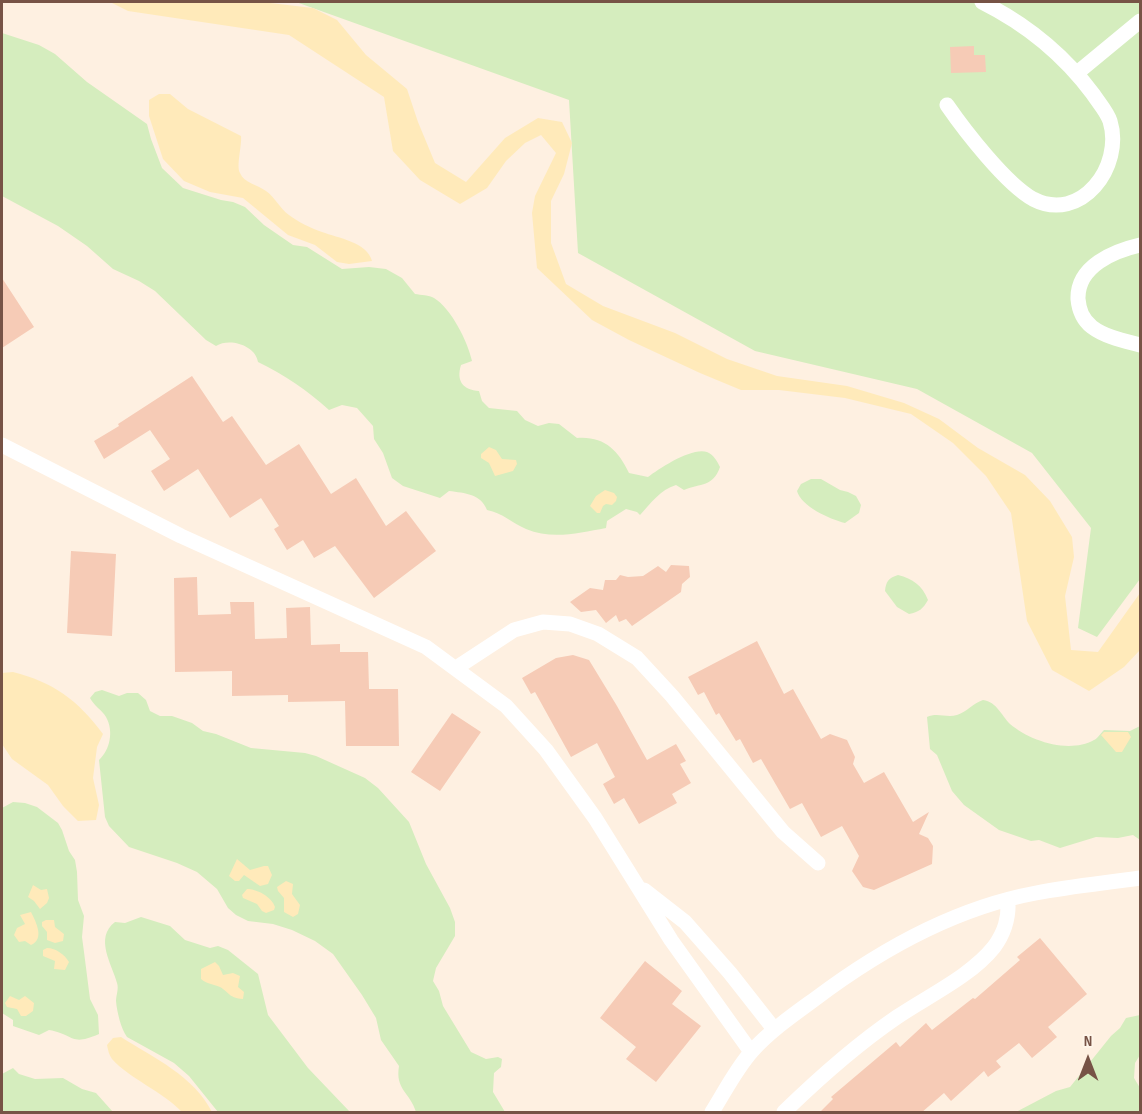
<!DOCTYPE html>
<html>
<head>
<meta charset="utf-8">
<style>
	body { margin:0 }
	#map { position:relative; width:1142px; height:1114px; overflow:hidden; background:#fef0e1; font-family:"Sofia Sans Condensed",sans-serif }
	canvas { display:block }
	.frame { position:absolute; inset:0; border:3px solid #775346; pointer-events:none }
	.north { position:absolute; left:1058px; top:1030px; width:60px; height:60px; -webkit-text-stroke:4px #fff5e9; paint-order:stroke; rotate:0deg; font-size:16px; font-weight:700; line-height:24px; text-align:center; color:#775346 }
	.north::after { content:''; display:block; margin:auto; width:21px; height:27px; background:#775346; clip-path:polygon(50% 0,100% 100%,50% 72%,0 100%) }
</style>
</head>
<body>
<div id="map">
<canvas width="1142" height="1114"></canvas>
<div class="frame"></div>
<div class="north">N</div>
</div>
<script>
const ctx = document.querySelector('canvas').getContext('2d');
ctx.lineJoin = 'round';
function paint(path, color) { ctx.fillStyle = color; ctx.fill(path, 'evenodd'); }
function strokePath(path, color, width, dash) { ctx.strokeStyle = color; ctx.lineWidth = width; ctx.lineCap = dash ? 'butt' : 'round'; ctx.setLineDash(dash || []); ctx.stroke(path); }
paint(new Path2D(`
	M296 2H1140V579L1097 637 1078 628 1091 528 1032 453 917 389 755 351 578 253 569 100Z
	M2 33 39 45 55 54 87 82 147 124 151 139 162 168 183 188 221 200 233 202 245 207 264 225 293 245 307 247 342 269 369 267 386 269 402 278 415 294C421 295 429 295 434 298 451 308 468 342 472 361L461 365C456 381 463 390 479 391L482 401 489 408 517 411 525 420 538 426 549 423 559 424 577 438C604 436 618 450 629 473L648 477C660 468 692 447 707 452 714 455 717 461 720 467 713 487 701 483 684 490L676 485C660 490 651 503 640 515L637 512 626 509 607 521 606 528C579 533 552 540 526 529 512 523 503 513 487 510 481 494 465 493 449 491L440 498 403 486 392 478 383 453 374 439 373 426 357 408 342 405 329 410C307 390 285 375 258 362 256 346 230 337 216 346L206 340 155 291 139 281 113 269 87 246 58 226 2 196Z
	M811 479H821L840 490 848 492 856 496 861 505 859 513 845 523C829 519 801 506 797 491L801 484Z
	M898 575C913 579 922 585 928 600 923 609 919 612 909 614L897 607 885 591C886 582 888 578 898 575Z
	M102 690 119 696 127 693H138L146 700 150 711 160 716H172L192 723 203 731 216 734 251 748 305 753 316 756 365 778 378 788 409 822 426 864 450 908 455 922V936L436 968 433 981 439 991 443 1006 471 1052 486 1059 498 1057 502 1059 501 1067 494 1073 493 1092 505 1112H416C410 1092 395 1090 399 1066L381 1040 376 1018 362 995 333 954 315 941 292 930 273 924 248 921 236 915 228 908 217 889 197 872 177 863 129 847 109 826 105 817 99 760C110 750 114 731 106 717 102 710 94 706 90 698L95 692Z
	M983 700C997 702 1001 715 1010 724 1030 741 1069 754 1094 740 1097 739 1101 733 1104 730L1130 731 1140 726V840L1133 835 1118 838 1096 837 1060 848 1039 840 1031 841 999 830 964 805 952 791 937 755 930 749 927 717C937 712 946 718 957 715 967 712 973 703 983 700Z
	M13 802 25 803 37 807 58 823 62 830 69 851 75 860 77 872 78 900 84 916 82 937 84 952 90 999 98 1015 99 1034C70 1047 74 1034 49 1030L39 1035 13 1026V1020L2 1013V808Z
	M141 917 170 926 185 940 210 948 218 946 228 950 258 974 268 1015 308 1068 350 1112H218L189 1076 174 1063 127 1037C121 1029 117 1012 116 1001 116 995 119 989 117 983 112 964 94 938 115 922L125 923Z
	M1140 1015V1055L1135 1063 1134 1078 1140 1088V1112H1016L1056 1091 1070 1087 1111 1036 1120 1028 1126 1018Z
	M13 1068 19 1074 35 1079 63 1078 82 1089 96 1093 113 1112H2V1074Z`), '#d5edbe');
paint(new Path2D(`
	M110 2H262L313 8 337 20 366 55 407 89 418 122 435 163 466 182 505 138 538 118 562 122 572 143 564 174 551 201V243L566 284 603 306 675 333 727 359 777 376 847 386 904 403 939 419 978 448 1025 475 1050 501 1072 537 1074 557 1065 596 1071 650 1098 652 1140 593V650L1124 667 1089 691 1052 670 1027 621 1011 513 986 476 953 443 911 414 845 398 779 390H741L700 373 629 340 592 320 537 268 532 213 535 196 556 153 541 135 525 143 506 161 487 188 460 204 420 180 393 151 384 97 289 35 128 11Z
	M159 94H170L188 109 241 136C242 146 236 166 240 173 244 183 258 185 266 191 275 197 280 209 289 215 298 222 311 228 322 232 338 238 367 242 372 261L349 264 337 262 315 245 288 235 243 198 210 192 184 181 163 159 149 116V100Z
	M489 447 496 450 502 459 516 460 517 464 513 471 495 476 489 463 481 458V454Z
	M605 490 614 493 617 497 616 501 612 505 606 504 603 506 600 513H597L590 506 596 496Z
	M13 672C53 682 78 700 103 734L97 747 93 778 99 805 96 820 78 821 63 806 48 785 12 759 2 744V673Z
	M1104 732H1128L1131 737 1122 752H1116L1101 735Z
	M237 859 250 870 264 866H268L272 875 268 884 260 886 244 875 239 881H235L229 876Z
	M286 881 293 884 292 894 300 905 298 914 293 917 284 912V898L278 891 277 887Z
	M33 885 41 890 47 889 49 898 47 903 40 909 34 901 28 897Z
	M247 889C257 889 272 897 275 907L274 910 266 913 262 911 257 904 243 898 242 895Z
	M31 912C36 922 45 939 31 945L25 941 19 942 14 935 17 928 25 924 20 915Z
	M46 920H54L55 927 64 934 63 941 55 943 47 940V932L42 926V922Z
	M47 948C56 948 65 955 69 962L65 970 54 969 55 961 43 956V950Z
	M215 962 219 966 223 975 233 973 240 976 238 987 244 992 243 999C229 998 230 993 220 987 213 984 207 984 201 979V969Z
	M10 996 19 1000 25 996 34 1003 33 1011 26 1016H21L17 1009 7 1007 5 1003Z
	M121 1037C154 1058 194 1076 212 1112H182C162 1091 130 1079 112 1059 109 1055 108 1050 107 1045L113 1038Z`), '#ffeaba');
paint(new Path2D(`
	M974 46V55H985L986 72 951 73 950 47Z
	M2 278 34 327 2 348Z
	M192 376 223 422 232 416 266 465 299 444 331 494 356 478 386 526 406 511 436 551 374 598 335 546 314 558 303 540 287 550 274 529 279 526 261 498 230 518 198 469 164 491 151 471 170 459 150 430 104 459 94 441 119 426 118 424Z
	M71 551 116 554 112 636 67 633Z
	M671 565 689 566 690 577 682 584 681 592 632 626 626 619 619 622 616 615 606 623 596 610 581 612 570 602 590 588 603 590 605 580H616L620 575 628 577 643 576 658 566 666 572Z
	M197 577 198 615 231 614 230 602H254L255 639 287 638 286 608 310 607 311 645 340 644V652H368L369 689H398L399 746H346L345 701 288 702V695L232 696V671L175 672 174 578Z
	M757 641 784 694 793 689 821 739 830 734 847 740 855 757 853 764 864 783 884 772 913 822 929 812 919 834 928 838 933 846 932 864 874 890 863 887 852 871 859 856 842 826 821 837 802 803 790 809 761 759 753 763 740 739 736 741 719 713 716 715 704 692 698 695 688 677Z
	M573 655 589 660 617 706 647 760 676 744 686 761 680 764 691 783 672 794 677 803 639 824 624 798 614 804 603 784 615 777 597 743 571 757 535 692 531 694 522 678 556 658Z
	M452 713 481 732 440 791 411 772Z
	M1040 938 1087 994 1048 1027 1057 1037 1032 1058 1019 1043 996 1061 1001 1067 988 1077 984 1071 951 1101 944 1093 921 1113H819L833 1099 831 1097 896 1042 900 1047 926 1023 932 1030 973 998 975 999 1020 960 1017 957Z
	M645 961 682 991 672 1004 701 1026 656 1082 626 1059 636 1047 600 1018Z`), '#f6cbb6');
strokePath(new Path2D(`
	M1077 73 1140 21
	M947 105C965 131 1006 184 1033 199 1081 224 1124 166 1110 121 1107 112 1099 103 1093 94 1064 55 1026 24 982 2
	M1140 245C1114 251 1077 266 1078 299 1079 310 1082 319 1092 327 1105 337 1125 341 1140 345
	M2 445 181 536 426 647 506 706 546 750 595 818 671 940 751 1052
	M456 668 514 630 543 622 570 624 598 634 637 658 672 696 783 832 818 863
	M644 890 685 922 730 973 774 1029
	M712 1112C724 1093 736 1069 752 1051 770 1031 793 1015 815 999 880 950 955 908 1036 893 1071 886 1106 883 1140 878
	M784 1112C820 1077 856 1045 897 1017 928 996 971 976 994 947 1005 932 1009 918 1008 900`), '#fff', 15);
</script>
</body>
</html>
